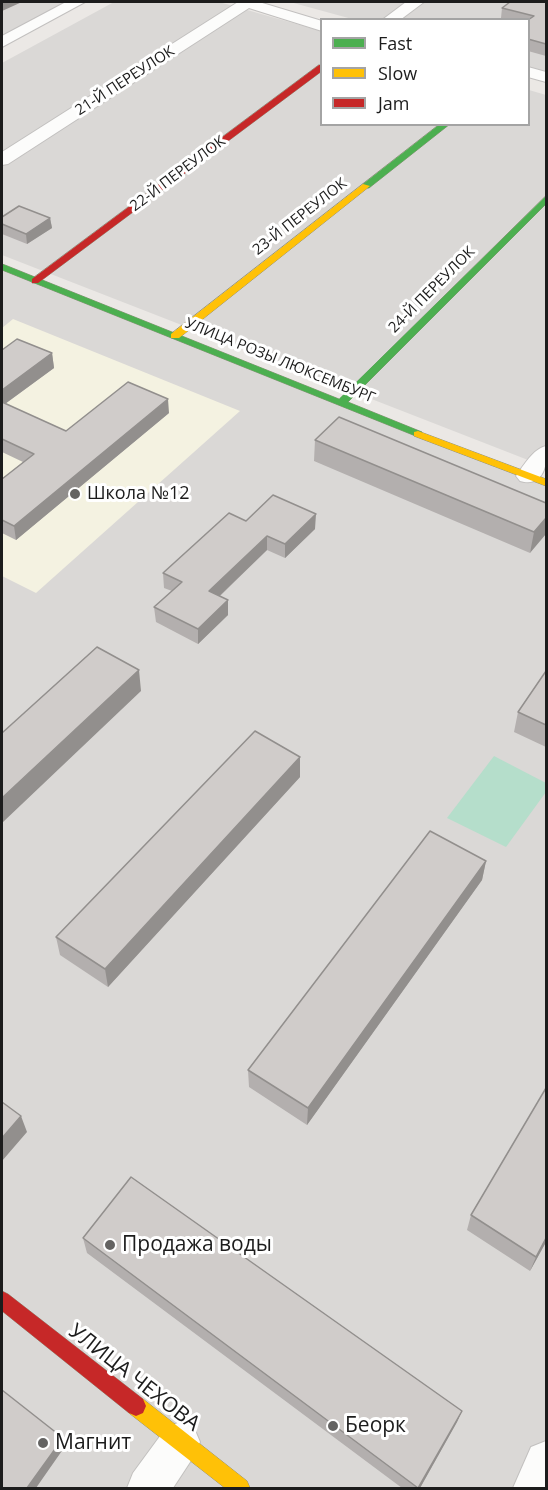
<!DOCTYPE html>
<html>
<head>
<meta charset="utf-8">
<style>
	body { margin:0 }
	#map { position:relative; width:548px; height:1490px; overflow:hidden; background:#ebe8e5; font-family:"Open Sans",sans-serif }
	canvas { display:block }
	.frame { position:absolute; inset:0; border:3px solid #1c1c1c; pointer-events:none }
	.legend { position:absolute; left:320px; top:18px; width:210px; height:108px; box-sizing:border-box; background:#fff; border:2px solid #a4a4a4; margin:0; padding:8px 10px; list-style:none; font-size:18px; color:#1c1c1c }
	.legend li { display:flex; align-items:center; gap:12px; height:30px }
	.legend b { width:30px; border:2px solid #a4a4a4 }
</style>
</head>
<body>
<div id="map">
<canvas width="548" height="1490"></canvas>
<div class="frame"></div>
<ul class="legend">
<li><b style="height:8px;background:#4caf50"></b>Fast</li>
<li><b style="height:8px;background:#ffc107"></b>Slow</li>
<li><b style="height:8px;background:#c62828"></b>Jam</li>
</ul>
</div>
<script>
const ctx = document.querySelector('canvas').getContext('2d');
ctx.lineJoin = 'round';
function paint(path, color) { ctx.fillStyle = color; ctx.fill(path, 'evenodd'); }
function strokePath(path, color, width, dash) { ctx.strokeStyle = color; ctx.lineWidth = width; ctx.lineCap = dash ? 'butt' : 'round'; ctx.setLineDash(dash || []); ctx.stroke(path); }
function drawText(font, color, halo, rows, align = 'center') {
  ctx.font = font + ' "Open Sans",sans-serif'; ctx.lineWidth = 6; ctx.setLineDash([]); ctx.textBaseline = 'middle'; ctx.strokeStyle = halo; ctx.fillStyle = color; for (const [text, x, y, turn = 0] of rows) {
    ctx.save(); ctx.translate(x, y); ctx.rotate((+turn || 0) * Math.PI / 180); ctx.textAlign = isNaN(turn) ? turn : align; if (halo) ctx.strokeText(text, 0, 0); ctx.fillText(text, 0, 0); ctx.restore();
  }
}
paint(new Path2D(`
	M2 2H77L2 42Z
	M114 2H219L321 31 322 124H528L529 90 546 95V467L2 255V63Z
	M290 2H546V75L529 70 528 20 352 19Z
	M2 268 340 404 546 483V1488H2Z`), '#dad8d6');
paint(new Path2D(`
	M13 319 240 411 36 593 2 576V328Z`), '#f4f2e1');
paint(new Path2D(`
	M494 756 546 783V792L506 847 447 818Z`), '#b5decb');
const street = new Path2D(`
	M66 2H85L2 47V36Z
	M238 2H259L322 21V31L249 8 8 164 2 165V152Z
	M406 2H424L400 20H382Z
	M528 67 546 72V82L528 77Z
	M546 446C548 464 544 488 520 481L516 476C524 465 533 449 546 446Z
	M180 1422 194 1428 200 1442 194 1456 173 1488H127L133 1473 166 1428Z
	M546 1441V1488H513L531 1447Z`);
const fast = new Path2D(`
	M440 124H450L369 188H363V184Z
	M546 196V204L348 402 422 432V436L418 437 2 270V264L5 265 339 399Z`);
const slow = new Path2D(`
	M363 184 370 186 179 338H171V334Z
	M418 431 546 479V486L414 436V432Z
	M136 1396 143 1399 247 1481 250 1488H225L129 1413 126 1406 129 1399Z`);
const jam = new Path2D(`
	M319 65H322V71L38 283H32V279Z
	M2 1291 8 1294 143 1399 146 1406 143 1413 136 1416 129 1413 2 1311Z`);
strokePath(street, '#c2c0bf', 2);
strokePath(fast, '#91927f', 1);
strokePath(slow, '#91927f', 1);
strokePath(jam, '#91927f', 1);
paint(street, '#fcfcfb');
paint(fast, '#4caf50');
paint(slow, '#ffc107');
paint(jam, '#c62828');
paint(new Path2D(`
	M546 2V56L528 51V20H505L501 18 502 8Z
	M2 217 50 218 52 228 27 244 2 234Z
	M2 350 52 353 54 368 5 404 66 431 169 413 16 540 2 533V479L23 462 2 452Z
	M315 440 546 503 530 553 314 461Z
	M246 521 315 529 285 558 267 550 220 596 228 600V615L198 644 156 622 154 607 172 591 164 588 163 573Z
	M546 671V747L514 732 518 712Z
	M300 757V777L108 987 60 955 56 937Z
	M486 861 482 880 307 1125 249 1087 248 1070Z
	M471 1215 546 1242 530 1271 467 1230Z
	M83 1238 462 1411 457 1422 420 1488H402L87 1253Z`), '#b3afae');
paint(new Path2D(`
	M2 2H22L2 11Z
	M50 218 52 228 27 244 26 234Z
	M52 353 54 368 2 406V390Z
	M168 399 169 413 16 540 14 526Z
	M316 514 315 529 285 558V544Z
	M546 518V534L530 553 534 532Z
	M267 536V550L210 605 209 591Z
	M228 600V615L198 644V629Z
	M139 670 141 691 2 823V798Z
	M300 757V777L108 987 105 969Z
	M486 861 482 880 307 1125 308 1108Z
	M21 1116 27 1132 2 1161V1138Z
	M546 1238V1242L530 1271 536 1257Z
	M462 1411 457 1422 420 1488H418Z
	M63 1438 66 1445 36 1488H27Z`), '#928f8d');
const building = new Path2D(`
	M510 2H546V44L528 39V20L534 16 502 8Z
	M19 206 50 218 26 234 2 224V217Z
	M17 339 52 353 2 390V350Z
	M128 382 168 399 14 526 2 520V479L34 454 2 439V402L66 431Z
	M339 417 546 503V518L534 532 315 440Z
	M273 495 316 514 285 544 267 536 209 591 228 600 198 629 154 607 182 582 163 573 229 513 246 521Z
	M97 647 139 670 2 798V733Z
	M546 671V725L518 712Z
	M255 731 300 757 105 969 56 937Z
	M430 831 486 861 308 1108 248 1070Z
	M546 1088V1238L536 1257 471 1215Z
	M2 1102 21 1116 2 1138Z
	M131 1177 462 1411 418 1488 83 1238Z
	M2 1390 63 1438 27 1488H2Z`);
paint(building, '#d0ccca');
strokePath(building, '#928f8d', 1.5);
for (const [x, y, r, color] of [
	[75,494,6,"#646362"],
	[110,1245,6,"#646362"],
	[333,1426,6,"#646362"],
	[43,1443,6,"#646362"]
]) { const dot = new Path2D(); dot.arc(x, y, r, 0, 2 * Math.PI); ctx.fillStyle = color; ctx.fill(dot); strokePath(dot, '#fff', 2); }
drawText('15px', '#1c1c1c', '#fff', [
	["21-Й ПЕРЕУЛОК",125,81,-33],
	["22-Й ПЕРЕУЛОК",178,174,-37],
	["23-Й ПЕРЕУЛОК",300,217,-38],
	["24-Й ПЕРЕУЛОК",432,290,-45],
	["УЛИЦА РОЗЫ ЛЮКСЕМБУРГ",280,361,22]
]);
drawText('18px', '#1c1c1c', '#fff', [
	["Школа №12",87,494]
], 'left');
drawText('21px', '#1c1c1c', '#fff', [
	["Продажа воды",122,1245],
	["Беорк",345,1426],
	["Магнит",55,1443]
], 'left');
drawText('21px', '#1c1c1c', '#fff', [
	["УЛИЦА ЧЕХОВА",134,1378,38]
]);
</script>
</body>
</html>
